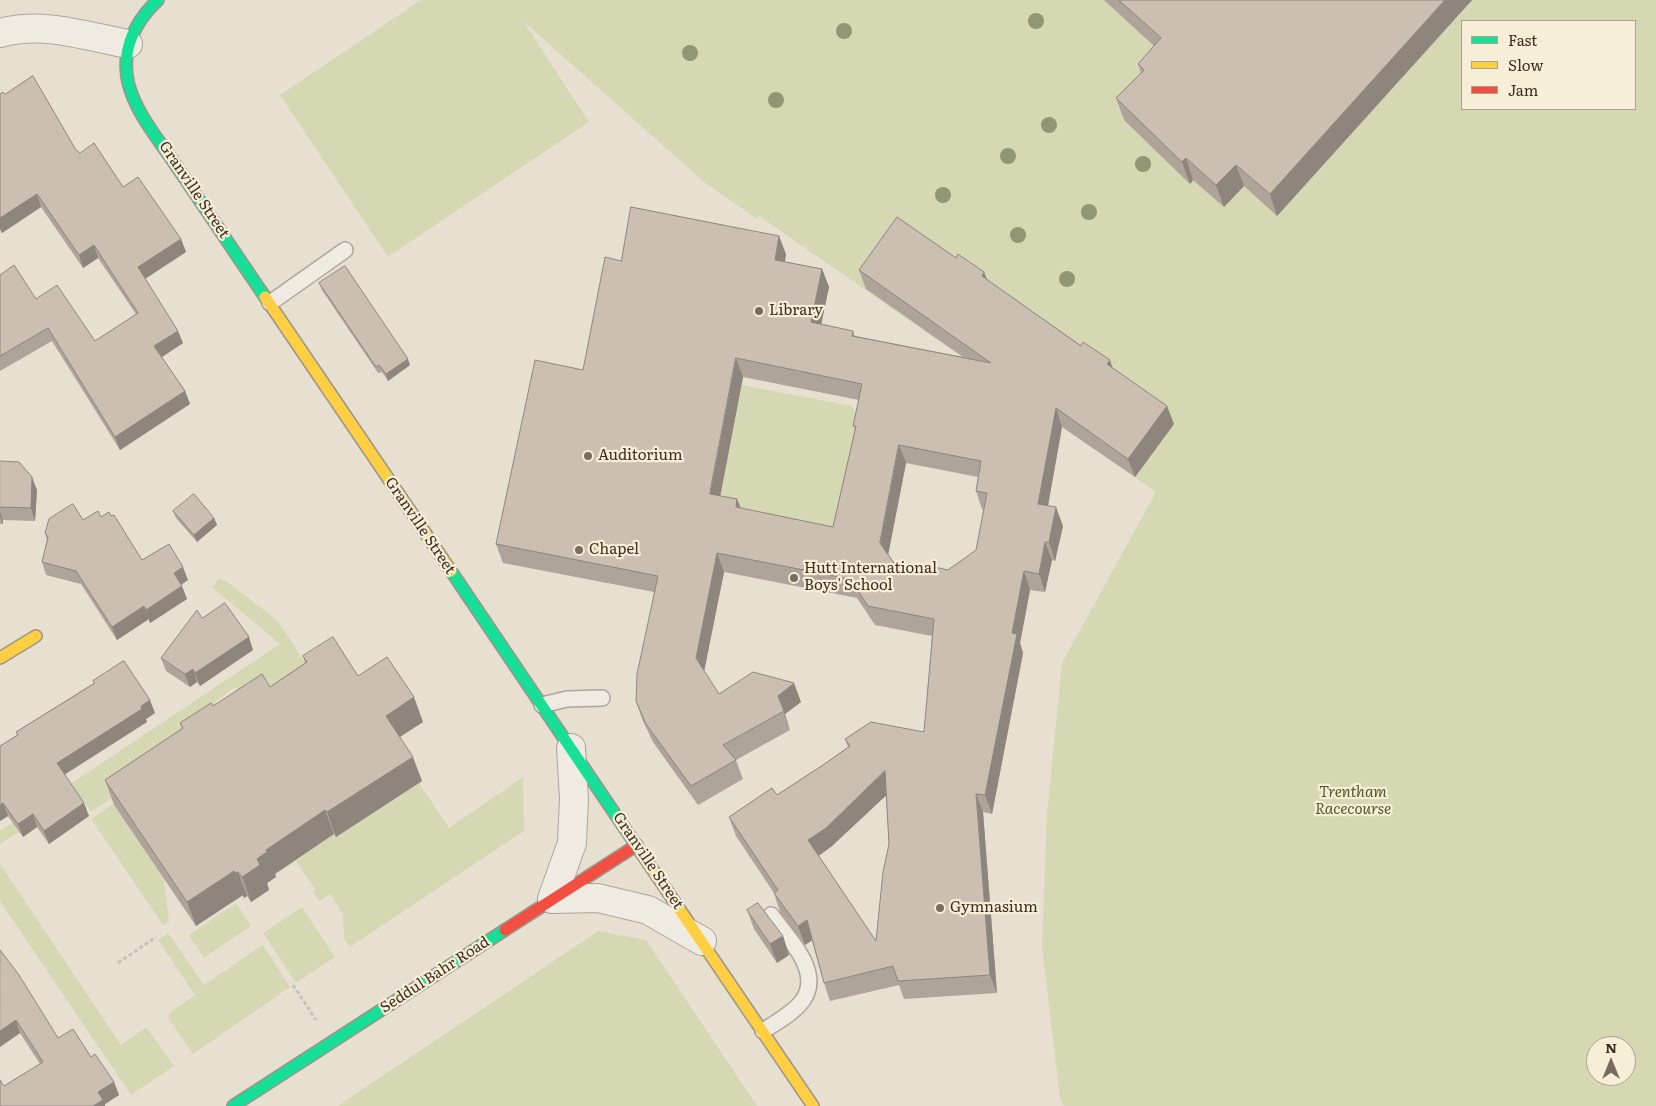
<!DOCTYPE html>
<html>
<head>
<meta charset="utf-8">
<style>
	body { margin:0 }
	#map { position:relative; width:1656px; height:1106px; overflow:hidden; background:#e7e0d1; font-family:Literata,serif }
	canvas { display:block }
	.legend { position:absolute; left:1461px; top:20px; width:175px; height:90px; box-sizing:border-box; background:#f7eed8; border:1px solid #ada18e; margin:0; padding:6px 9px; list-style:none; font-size:15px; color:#3d2e20 }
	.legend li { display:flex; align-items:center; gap:10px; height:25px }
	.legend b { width:25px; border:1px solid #ada18e }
	.north { position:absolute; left:1586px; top:1036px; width:50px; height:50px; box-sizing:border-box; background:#f7eed8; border:1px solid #ada18e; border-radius:50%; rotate:0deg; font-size:14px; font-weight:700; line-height:20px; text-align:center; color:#3d2e20 }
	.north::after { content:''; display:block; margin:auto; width:18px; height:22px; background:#786c5e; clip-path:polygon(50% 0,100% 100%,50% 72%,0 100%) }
</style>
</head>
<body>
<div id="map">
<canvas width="1656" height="1106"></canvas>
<ul class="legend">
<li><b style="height:6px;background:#16e098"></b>Fast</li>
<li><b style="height:6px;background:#ffcf43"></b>Slow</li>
<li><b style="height:6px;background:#f24e42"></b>Jam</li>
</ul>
<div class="north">N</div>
</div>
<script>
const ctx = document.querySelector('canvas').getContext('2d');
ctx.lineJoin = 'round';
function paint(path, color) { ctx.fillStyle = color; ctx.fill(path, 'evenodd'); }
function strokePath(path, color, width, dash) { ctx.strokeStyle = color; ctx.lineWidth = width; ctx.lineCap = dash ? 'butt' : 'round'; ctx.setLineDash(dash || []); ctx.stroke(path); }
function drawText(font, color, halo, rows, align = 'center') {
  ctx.font = font + ' Literata,serif'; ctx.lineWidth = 4.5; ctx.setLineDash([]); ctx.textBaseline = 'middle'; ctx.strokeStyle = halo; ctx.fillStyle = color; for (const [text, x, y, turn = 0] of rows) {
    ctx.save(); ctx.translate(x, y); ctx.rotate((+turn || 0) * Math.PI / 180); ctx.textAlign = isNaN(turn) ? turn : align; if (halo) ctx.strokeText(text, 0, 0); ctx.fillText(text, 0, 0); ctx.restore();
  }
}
paint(new Path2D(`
	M421 0H1656V1106H1064L1060 1099 1042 947 1047 814 1062 663 1156 492 759 216 757 219 704 182 523 21 589 122 388 257 280 95ZM1462 21H1635V109H1462ZM1596 1046H1626V1076H1596Z
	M741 385 852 406 860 424 839 532 717 510Z
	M219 579 226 581 276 619 314 675 250 708 235 687 216 701 214 709 183 753 91 812 84 802 14 824 19 832 0 844V831L280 644 212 587Z
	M523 777 524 831 350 947 344 939 343 914 330 894 319 901 313 892 315 889 296 861 334 834 336 837 419 783 449 828Z
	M113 804 164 879 169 922 163 925 91 819Z
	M0 864 121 1045 143 1029 147 1028 174 1066 131 1095 0 901Z
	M236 903 251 926 204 958 189 935Z
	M302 907 335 957 296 983 263 933Z
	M598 931 646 940 757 1106H338Z
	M168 933 204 985 263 945 290 987 193 1054 168 1018 170 1013 195 995 158 940Z`), '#d6d7b3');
const lane = new Path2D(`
	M270 303 345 250
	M542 705 567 699 602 698
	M763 1031C775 1023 794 1013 803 1000 823 971 787 937 771 915`);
const street = new Path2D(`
	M0 33C43 21 85 36 128 44
	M571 748 574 799 572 843 552 899 598 898 648 910 702 941`);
const fast = new Path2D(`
	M158 0C135 21 121 50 128 82 135 112 158 139 175 164 205 208 235 253 265 297
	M451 571 642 854
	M233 1106 505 930`);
const slow = new Path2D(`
	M265 297 451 571
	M0 658 36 636
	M642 854 813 1106`);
const jam = new Path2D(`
	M505 930 637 845`);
strokePath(lane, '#ada599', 18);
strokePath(street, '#ada599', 30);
strokePath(fast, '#9c958a', 14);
strokePath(slow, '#9c958a', 14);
strokePath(jam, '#9c958a', 14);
strokePath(new Path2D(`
	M118 963 156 937
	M293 985 316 1020`), '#c8c2b9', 3, [4, 2.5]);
strokePath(lane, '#efebe3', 15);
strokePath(street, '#efebe3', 28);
strokePath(fast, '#16e098', 11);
strokePath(slow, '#ffcf43', 11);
strokePath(jam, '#f24e42', 11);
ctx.fillStyle = '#929673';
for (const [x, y] of [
	[1036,21],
	[844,31],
	[690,53],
	[776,100],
	[1049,125],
	[1008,156],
	[1143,164],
	[943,195],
	[1089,212],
	[1018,235],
	[1067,279]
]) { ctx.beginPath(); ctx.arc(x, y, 8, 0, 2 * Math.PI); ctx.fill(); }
paint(new Path2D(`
	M1104 0H1472L1277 216 1244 186 1224 207 1193 180 1190 184 1124 120 1116 98 1141 73 1138 64 1154 46Z
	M0 94H5L123 187 181 239 186 252 145 279 183 343 162 357 185 391 190 404 120 450 52 341 0 371V275L36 299 95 341 136 314 98 258 83 268 41 207 2 233 0 230Z
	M786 254 785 262 822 269 829 287 821 324 853 331 855 336 963 357 866 289 859 270 956 258 984 272 987 280 1112 367 1174 424 1135 477 1062 427 1048 506 1063 526 1055 561 1052 560 1045 592 1030 590 1020 643 1023 653 992 814 983 812 997 993 904 999 899 985 830 1001 824 983 812 940 805 945 780 912 774 893 736 836 729 817 777 795 823 765 848 747 845 739 924 732 932 636 875 625 857 598 724 572 704 671 719 694 801 702 785 714 790 730 736 760 743 779 698 805 653 742 642 719 636 701 654 592 503 563 496 544 583 370 621 261ZM743 377 859 400 853 426 855 430 833 527 741 508 737 499 720 496ZM906 463 978 477 976 491 982 509 984 510 976 550 948 570 929 573 896 566 888 554ZM886 795 889 844 876 941 819 856 832 846Z
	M319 283 410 365 388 381 382 372 378 373 322 290Z
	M0 461 37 490 35 521 3 520V524H0Z
	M173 511 214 518 217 525 197 542 176 518Z
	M101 517 142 560 188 580 181 585 187 599 150 623 149 619 117 640 81 584 46 575 42 562 47 540 45 533 83 520Z
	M202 618 253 650 200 686 197 682 190 687 166 671 161 658Z
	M303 656 358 676 423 722 400 737 422 781 336 837 334 834 275 874 276 877 267 883 269 890 251 902 247 896 244 898 243 895 196 926 114 805 105 780 182 729 180 723 213 706 270 687 305 663Z
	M93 681 155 713 146 719 147 722 64 775 89 816 49 844 37 827 23 837 8 816 0 821V746L17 735 16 732 94 683Z
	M747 910 783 936 789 955 777 963 754 929Z
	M0 950 58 1038 91 1057 114 1082 119 1095 105 1104 4 1086 40 1064 20 1033 0 1047Z`), '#afa499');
paint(new Path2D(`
	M1445 0H1472L1277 216 1270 194Z
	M1186 158 1193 180 1190 184 1182 162Z
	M1236 165 1244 186 1224 207 1216 185Z
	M37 194 41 207 2 233 0 228V218Z
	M779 236 786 254 782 278 775 260Z
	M181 239 186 252 143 280 138 267Z
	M94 245 98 258 83 268 79 255Z
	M822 269 829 287 818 340 811 322Z
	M984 272 991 291 982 276Z
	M178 331 183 343 159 359 154 346Z
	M736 358 743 377 717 513 710 494Z
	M408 359 410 365 388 381 386 374Z
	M1110 360 1116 378 1107 364Z
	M185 391 190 404 120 450 115 437Z
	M1167 406 1174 424 1135 477 1128 459Z
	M1056 408 1062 427 1045 522 1038 504Z
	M899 445 906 463 887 561 880 543Z
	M32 477 37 490 35 521 31 508Z
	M737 499 744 518 736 507Z
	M1056 507 1063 526 1055 561 1049 542Z
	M0 512 3 520V524L0 516Z
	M214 518 217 525 197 542 194 535Z
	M1045 542 1052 560 1045 592 1039 574Z
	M717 553 724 572 703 677 696 658Z
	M183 567 188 580 179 586 174 573Z
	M1024 571 1030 590 1020 643 1023 653 992 814 985 795 1012 633Z
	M182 586 187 599 150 623 146 610Z
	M144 606 149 619 117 640 112 627Z
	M249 637 253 650 200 686 195 673Z
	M193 669 197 682 190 687 185 674Z
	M794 683 801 702 785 714 790 730 778 696Z
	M414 697 423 722 395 740 386 716Z
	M150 700 155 713 146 719 147 722 62 776 57 763Z
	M413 757 422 781 336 837 327 812Z
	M885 771 892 790 832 846 815 858 808 840Z
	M976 794 983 812 997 993 990 975Z
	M3 803 8 816 0 821V805Z
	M84 803 89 816 49 844 44 831Z
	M325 810 334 834 275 874 276 877 267 883 269 890 251 902 242 877 257 859 266 850Z
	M33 814 37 827 23 837 18 824Z
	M234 871 243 895 196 926 187 902Z
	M238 872 247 896 244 898 235 873Z
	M807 920 814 939 805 945 798 926Z
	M783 936 789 955 777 963 770 944Z
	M16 1020 20 1033 0 1047V1031Z
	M114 1082 119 1095 105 1104V1106H93L98 1092Z`), '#8e867d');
const building = new Path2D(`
	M1119 0H1445L1270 194 1236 165 1216 185 1186 158 1182 162 1116 98 1144 70 1138 64 1161 38Z
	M33 76 76 150 80 153 94 143 123 187 138 177 181 239 138 267 178 331 154 346 185 391 115 437 48 328 0 356V275L14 265 36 299 57 285 95 341 138 313 94 245 79 255 37 194 0 218V94L3 92 5 94Z
	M631 207 779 236 775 260 822 269 811 322 853 331 852 336 991 363 859 270 897 217 956 258 958 254 984 272 982 276 1081 346 1083 342 1110 360 1107 364 1167 406 1128 459 1056 408 1038 504 1056 507 1049 542H1045L1039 574 1024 571 1012 633 1017 634 985 795 976 794 990 975 898 981 893 966 824 983 807 920 798 926 774 893 778 890 729 817 772 788 777 795 823 765 850 746 845 739 871 722 924 732 934 619 868 606 850 579 717 553 696 658 719 694 753 672 794 683 778 696 784 711 723 745 736 760 691 786 646 724 636 701 637 674 658 576 496 544 535 360 583 370 605 257 621 261ZM736 358 862 384 853 426H856L833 527 736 507 737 499 710 494ZM899 445 981 461 976 491 987 493 976 550 948 570 930 566 929 573 896 566 880 543ZM885 771 889 844 883 872 876 941 808 840 826 828Z
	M345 266 408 359 386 374 379 365 376 367 319 283Z
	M0 461 19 462 32 477 31 508 0 507Z
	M194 494 214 518 194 535 173 511Z
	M73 504 83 520 98 511 101 517 109 512 111 516 114 515 142 560 169 544 183 567 174 573 182 586 146 610 144 606 112 627 76 571 42 562 48 537 45 533 49 519Z
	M225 603 249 637 195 673 193 669 185 674 161 658 197 610 202 618Z
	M333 637 358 676 387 657 414 697 386 716 413 757 327 812 325 810 266 850 267 852 257 859 260 865 242 877 238 872 235 873 234 871 187 902 105 780 183 728 180 723 211 703 213 706 262 674 270 687 307 662 303 656Z
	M124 661 150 700 141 706 142 709 57 763 84 803 44 831 33 814 18 824 3 803 0 805V746L18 735 16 732 95 683 93 681Z
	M758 903 783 936 770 944 747 910Z
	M0 950 19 975 58 1038 73 1029 91 1057 95 1054 114 1082 98 1092 103 1100 93 1106H0V1080L4 1086 43 1062 16 1020 0 1031Z`);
paint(building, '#cbbfb2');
strokePath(building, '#8e867d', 1);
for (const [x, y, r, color] of [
	[759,311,5,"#786c5e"],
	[588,456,5,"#786c5e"],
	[579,550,5,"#786c5e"],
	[794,578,5,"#786c5e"],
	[940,908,5,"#786c5e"]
]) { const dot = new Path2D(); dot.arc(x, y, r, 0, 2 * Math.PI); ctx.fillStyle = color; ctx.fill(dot); strokePath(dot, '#f7eed8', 2); }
drawText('15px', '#3d2e20', '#f7eed8', [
	["Granville Street",194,190,56],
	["Granville Street",420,526,56],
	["Granville Street",648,861,56],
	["Seddul Bahr Road",435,975,-33]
]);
drawText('15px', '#3d2e20', '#f7eed8', [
	["Library",769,311],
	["Auditorium",598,456],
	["Chapel",589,550],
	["Hutt International",804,569],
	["Boys' School",804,586],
	["Gymnasium",950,908]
], 'left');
drawText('italic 15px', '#4d5a26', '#f7eed8', [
	["Trentham",1353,793],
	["Racecourse",1353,810]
]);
</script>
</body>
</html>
